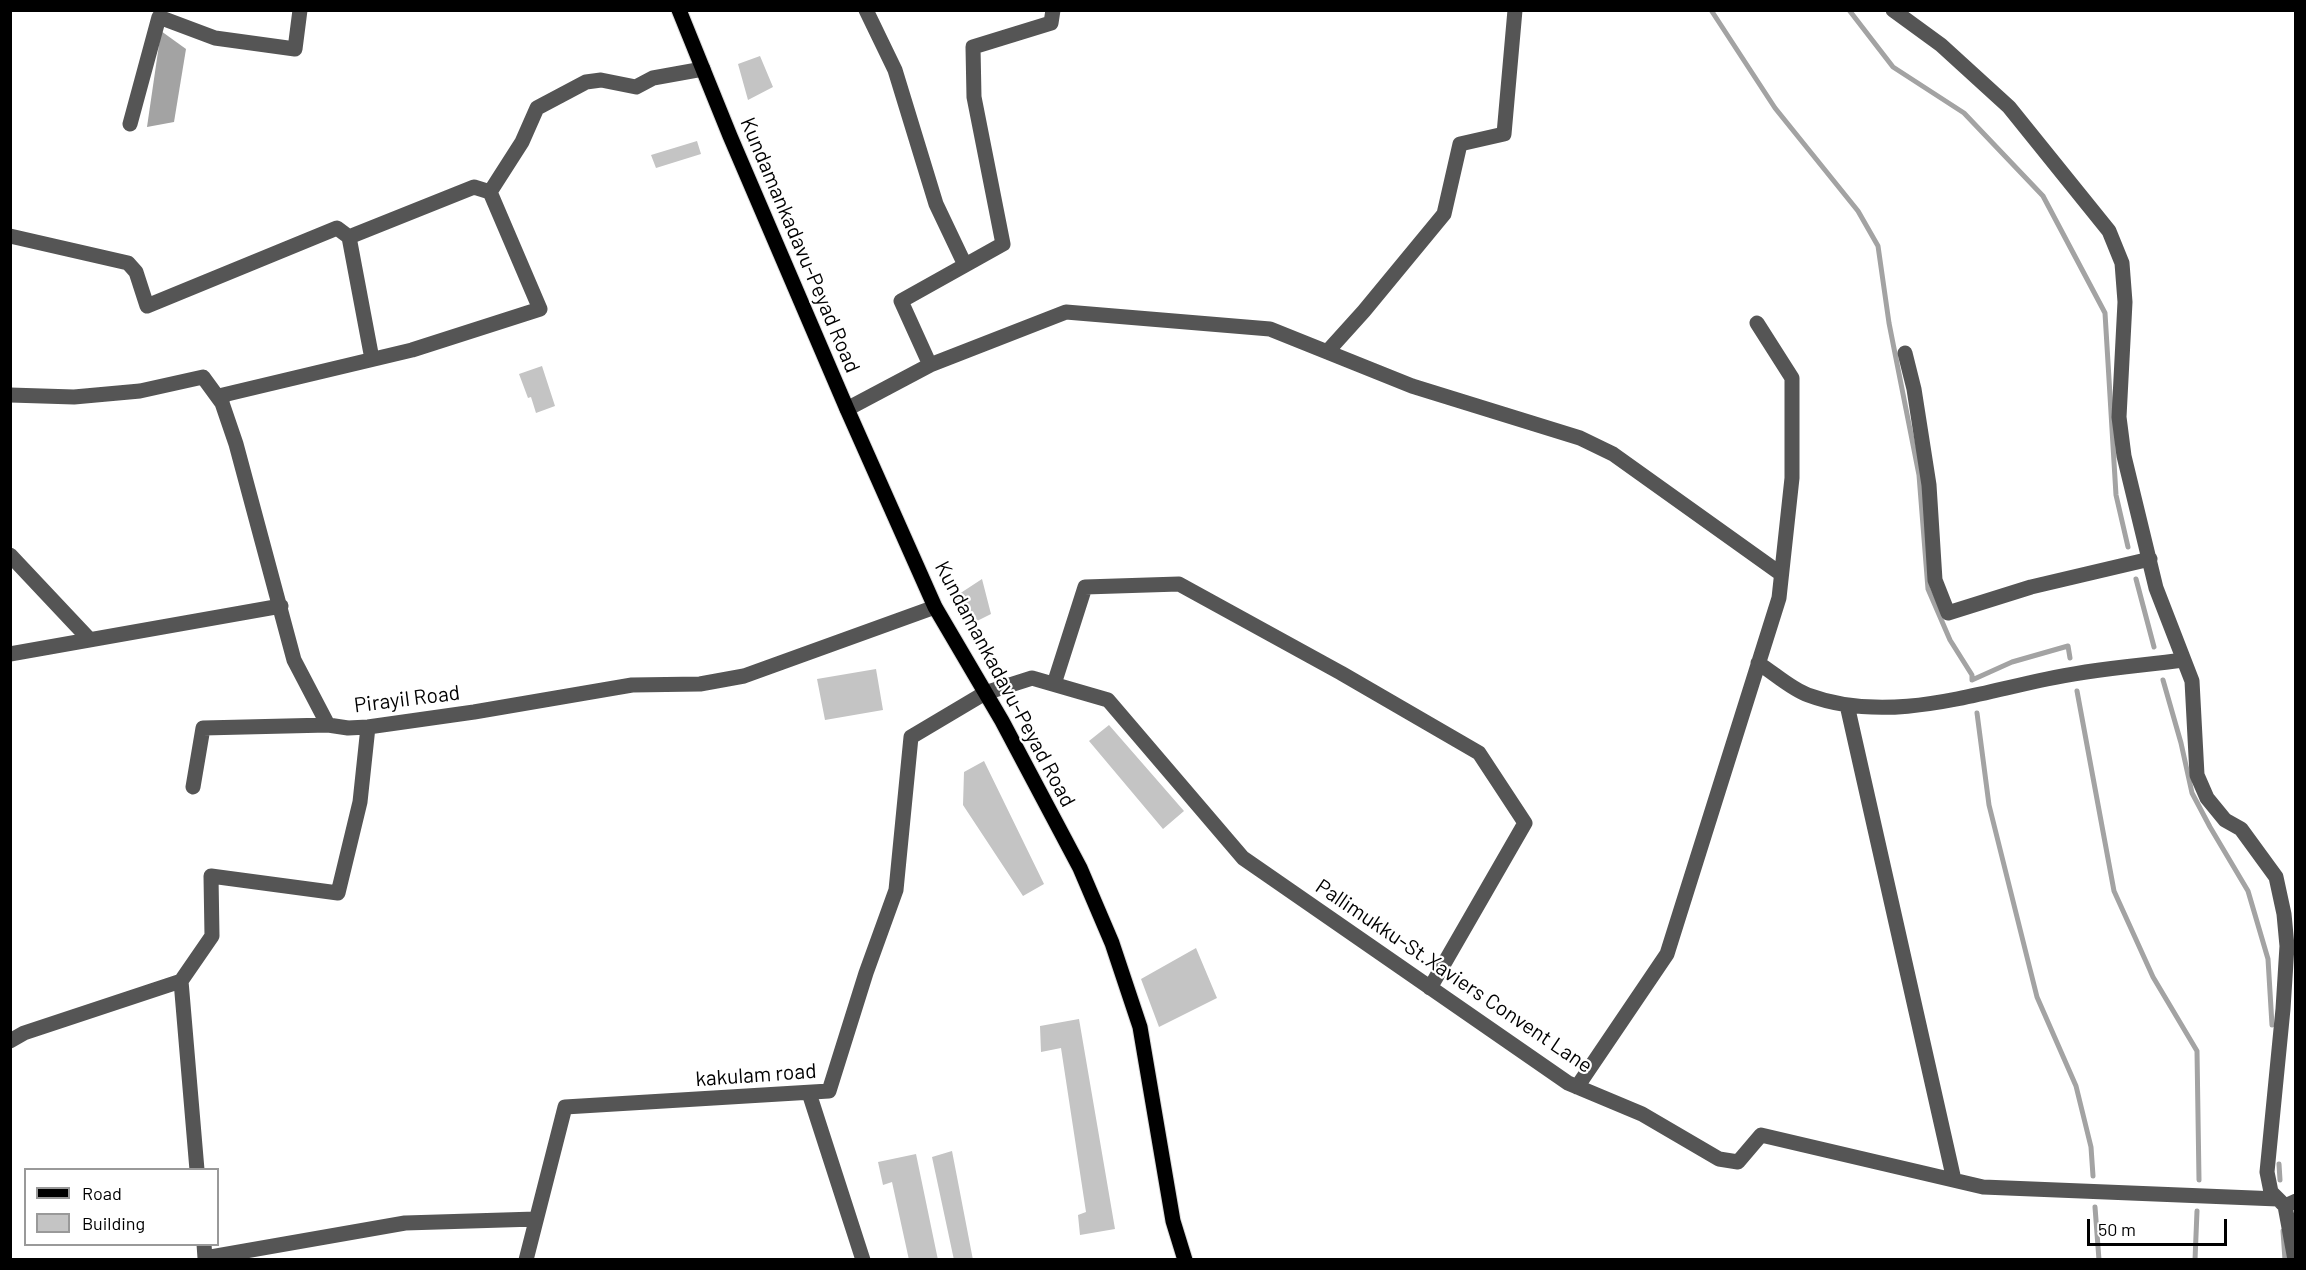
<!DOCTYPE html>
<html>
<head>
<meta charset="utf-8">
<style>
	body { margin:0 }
	#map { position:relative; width:2306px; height:1270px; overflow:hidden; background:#fff; font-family:Barlow,sans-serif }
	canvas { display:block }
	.frame { position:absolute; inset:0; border:12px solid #000; pointer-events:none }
	.legend { position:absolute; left:24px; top:1168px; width:195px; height:78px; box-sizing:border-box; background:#fff; border:2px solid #999; margin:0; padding:8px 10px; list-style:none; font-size:18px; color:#000 }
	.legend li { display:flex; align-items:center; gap:12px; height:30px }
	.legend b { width:30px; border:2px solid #999 }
	.scale { position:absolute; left:2087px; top:1219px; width:140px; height:27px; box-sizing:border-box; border:3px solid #000; border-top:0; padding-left:8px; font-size:18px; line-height:21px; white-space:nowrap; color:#000; -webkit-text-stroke:4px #fff; paint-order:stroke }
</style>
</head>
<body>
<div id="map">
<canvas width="2306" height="1270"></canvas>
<div class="frame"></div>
<ul class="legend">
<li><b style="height:8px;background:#000"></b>Road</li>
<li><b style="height:16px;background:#c4c4c4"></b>Building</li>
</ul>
<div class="scale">50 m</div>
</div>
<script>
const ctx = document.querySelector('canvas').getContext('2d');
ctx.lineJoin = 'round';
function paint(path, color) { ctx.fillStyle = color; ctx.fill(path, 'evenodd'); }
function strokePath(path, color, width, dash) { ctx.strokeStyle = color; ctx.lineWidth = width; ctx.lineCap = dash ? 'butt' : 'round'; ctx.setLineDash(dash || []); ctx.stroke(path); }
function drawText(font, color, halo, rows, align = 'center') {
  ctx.font = font + ' Barlow,sans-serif'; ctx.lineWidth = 4.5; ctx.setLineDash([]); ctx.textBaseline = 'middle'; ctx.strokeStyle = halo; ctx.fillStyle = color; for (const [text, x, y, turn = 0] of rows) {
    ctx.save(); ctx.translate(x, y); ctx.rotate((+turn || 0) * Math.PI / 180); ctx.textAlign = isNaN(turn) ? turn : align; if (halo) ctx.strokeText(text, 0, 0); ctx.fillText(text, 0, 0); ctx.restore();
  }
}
paint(new Path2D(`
	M161 31 186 49 174 122 147 127Z`), '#a3a3a3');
strokePath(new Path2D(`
	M1711 10 1775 108 1858 211 1878 246 1889 323 1919 475 1928 589 1950 640 1972 675V680L2012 662 2068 646 2070 658
	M1849 10 1893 67 1964 113 2043 196 2105 313 2116 495 2128 547
	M2136 579 2154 647
	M2163 680 2181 743 2192 793 2210 827 2248 891 2268 959 2272 1025
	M2077 691 2114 891 2153 977 2197 1051 2199 1180
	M1977 713 1989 805 2037 997 2076 1086 2091 1147 2093 1176
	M2279 1164 2280 1180
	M2095 1207 2099 1260
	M2283 1231 2285 1260
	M2195 1260 2197 1211`), '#a3a3a3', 5);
paint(new Path2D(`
	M760 56 773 87 748 100 738 64Z
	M697 141 701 154 656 168 651 155Z
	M542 366 555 406 536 413 531 397 528 398 519 374Z
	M982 579 991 614 969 625 953 598Z
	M876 669 883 710 825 720 817 679Z
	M1109 725 1184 811 1163 829 1089 741Z
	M984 761 1044 884 1023 896 963 805 964 772Z
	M1196 948 1217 998 1159 1027 1141 979Z
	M1079 1019 1115 1229 1080 1235 1078 1215 1086 1212 1061 1048 1041 1052 1040 1026Z
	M952 1151 973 1260H954L932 1157Z
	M916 1154 938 1260H909L892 1182 883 1185 878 1162Z`), '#c4c4c4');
const major = new Path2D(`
	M679 10 730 136 847 409 935 607 1002 721 1080 868 1112 943 1140 1027 1173 1221 1185 1260`);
strokePath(major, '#dbdbdb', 17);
strokePath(new Path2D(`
	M866 10 895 70 936 204 965 265
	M1893 10 1941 45 2009 107 2109 231 2122 263 2125 302 2119 417 2124 456 2156 588 2192 681 2197 775 2207 798 2225 820 2241 829 2276 877 2284 914 2287 946 2283 1009 2267 1172 2271 1192 2283 1204
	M130 124 159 17 215 38 295 49 300 10
	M10 236 128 263 136 272 147 306 337 228 349 237 474 187 490 192
	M349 237 372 359
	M1327 352 1364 311 1444 214 1460 144 1504 134 1515 10
	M1905 353 1914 389 1929 485 1935 580 1948 613 2031 587 2150 559
	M930 365 901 301 1003 244 974 97 973 47 1051 23 1053 10
	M10 395 74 397 140 391 203 377 222 403 236 444 294 660 328 725 348 728 368 727 474 712 632 685 700 684 744 676 935 607
	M222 403 223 395 412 350 540 309 490 192 522 142 537 108 586 82 601 80 636 87 653 78 703 69
	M847 409 930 365 1066 312 1270 329 1412 386 1580 438 1613 454 1781 574
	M10 555 90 640
	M10 654 281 606
	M1758 663C1774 673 1791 689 1808 695 1886 724 1970 695 2047 679 2091 669 2138 666 2183 660
	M1054 684 1085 587 1179 584 1341 673 1479 753 1525 823 1430 988
	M1847 705 1954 1180
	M193 787 203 728 328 725
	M10 1041 24 1033 181 981
	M1577 1087 1667 954 1779 598 1792 478V378L1757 323
	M809 1093 863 1260
	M197 1170 181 981 212 936 211 876 338 893 360 802 368 727
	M204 1244 205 1258 405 1223 536 1219
	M526 1260 565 1107 829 1091 866 973 896 890 911 737 985 693 1032 678 1108 700 1243 858 1568 1083 1642 1114 1719 1159 1738 1162 1761 1135 1983 1187 2278 1199
	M2295 1260 2285 1206 2296 1201`), '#555', 15);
strokePath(major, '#000', 15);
drawText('21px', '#000', '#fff', [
	["Kundamankadavu-Peyad Road",800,245,67],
	["Kundamankadavu-Peyad Road",1005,684,62],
	["Pirayil Road",407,699,-7],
	["Pallimukku-St.Xaviers Convent Lane",1454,976,34],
	["kakulam road",756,1075,-4]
]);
</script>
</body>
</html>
